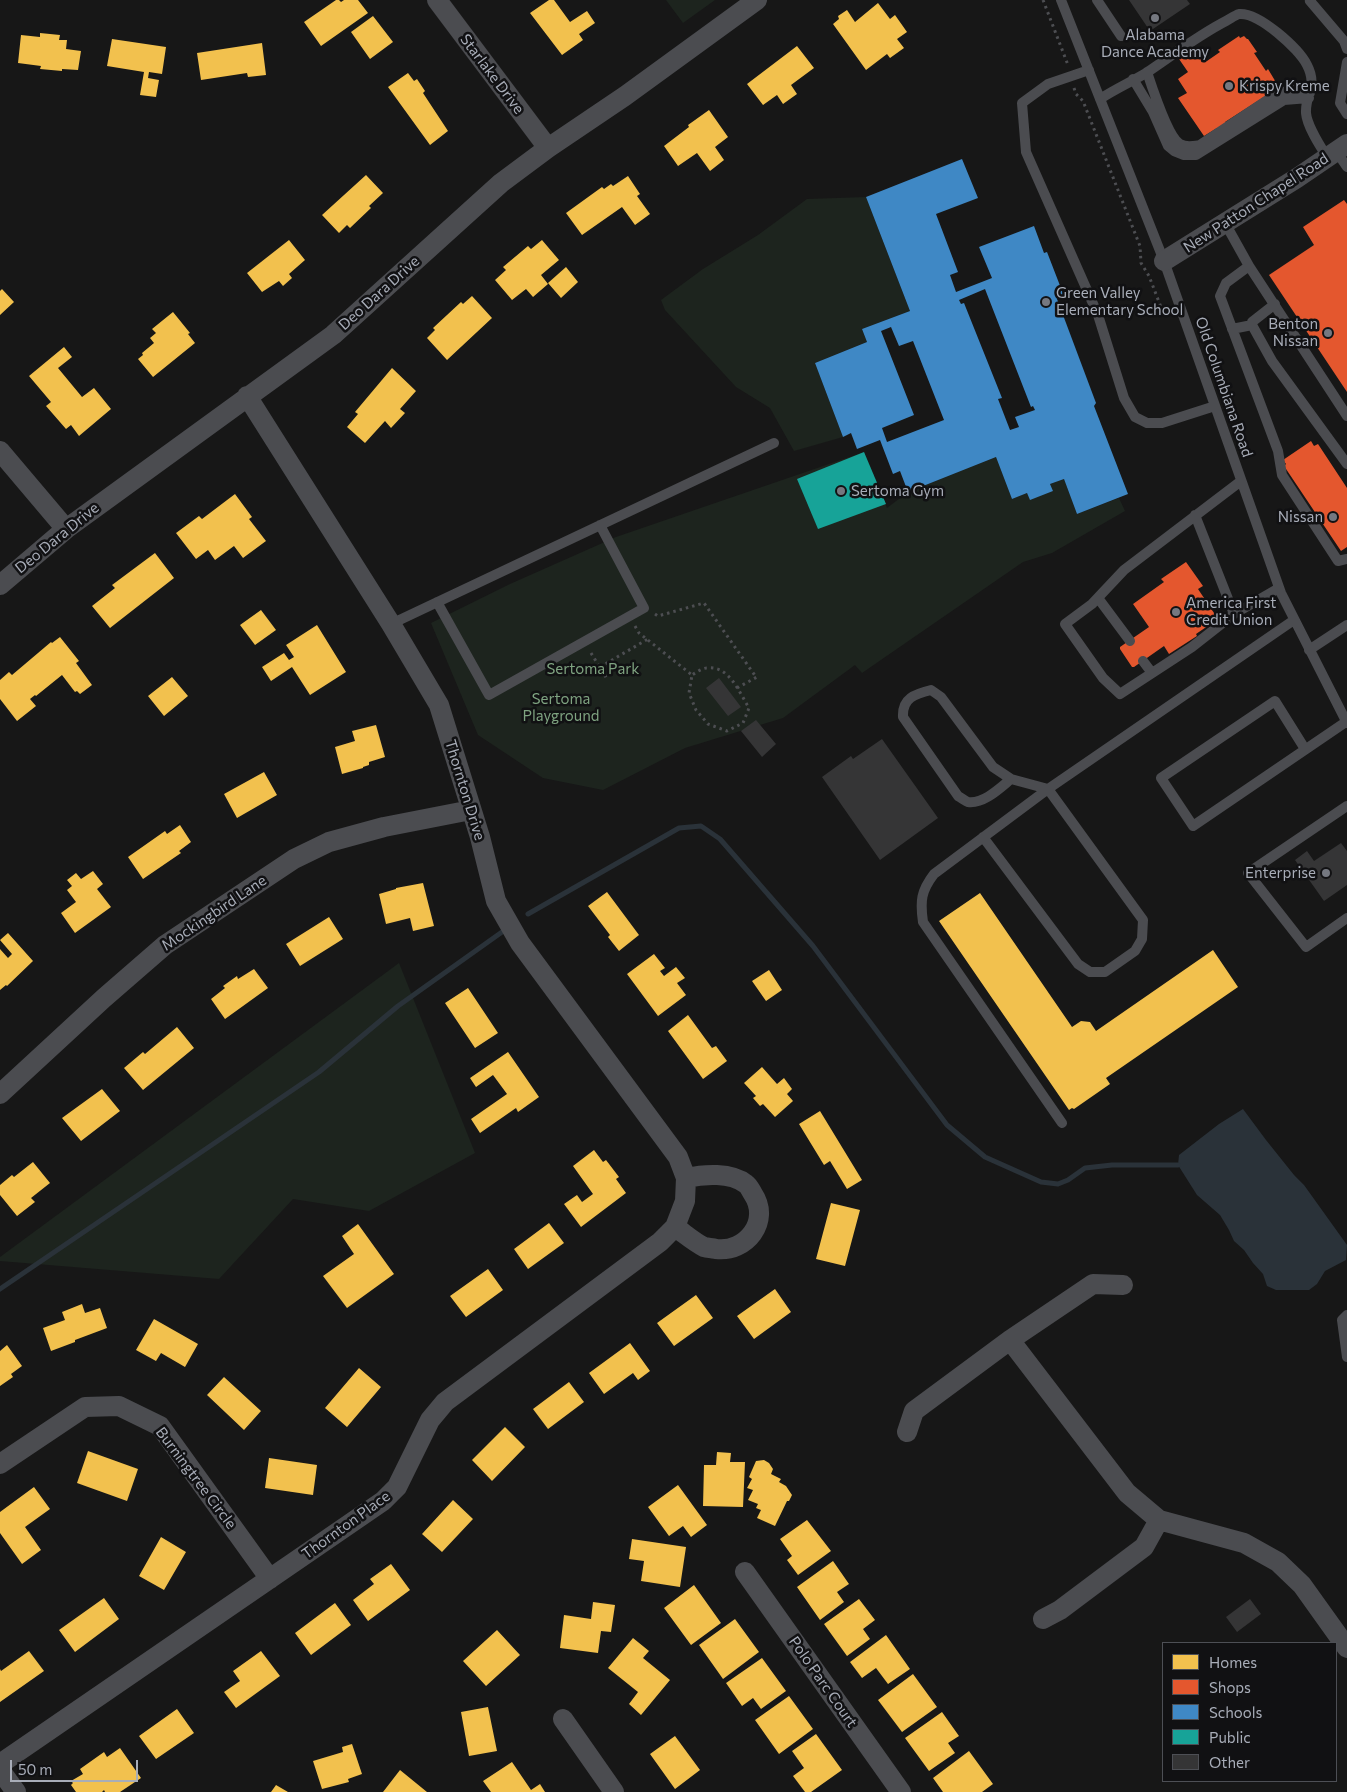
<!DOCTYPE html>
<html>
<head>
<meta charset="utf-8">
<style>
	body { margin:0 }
	#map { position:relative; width:1347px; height:1792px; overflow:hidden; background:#171717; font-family:Commissioner,sans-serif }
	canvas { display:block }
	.legend { position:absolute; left:1162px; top:1642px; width:175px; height:140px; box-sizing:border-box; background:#111113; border:1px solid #4d4f55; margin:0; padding:6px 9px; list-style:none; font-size:15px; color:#a8adb8 }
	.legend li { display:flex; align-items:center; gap:10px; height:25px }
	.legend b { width:25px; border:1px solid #4d4f55 }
	.scale { position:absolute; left:10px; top:1760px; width:128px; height:22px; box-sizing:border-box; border:2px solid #a8adb8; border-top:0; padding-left:6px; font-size:15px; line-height:18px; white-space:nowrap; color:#a8adb8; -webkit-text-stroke:4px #111113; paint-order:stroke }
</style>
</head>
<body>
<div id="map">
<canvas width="1347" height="1792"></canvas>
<ul class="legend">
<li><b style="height:14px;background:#f2c14e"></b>Homes</li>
<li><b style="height:14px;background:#e4572e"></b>Shops</li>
<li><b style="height:14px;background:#3f88c5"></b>Schools</li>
<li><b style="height:14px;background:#17a398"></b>Public</li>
<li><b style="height:14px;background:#353536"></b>Other</li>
</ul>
<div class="scale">50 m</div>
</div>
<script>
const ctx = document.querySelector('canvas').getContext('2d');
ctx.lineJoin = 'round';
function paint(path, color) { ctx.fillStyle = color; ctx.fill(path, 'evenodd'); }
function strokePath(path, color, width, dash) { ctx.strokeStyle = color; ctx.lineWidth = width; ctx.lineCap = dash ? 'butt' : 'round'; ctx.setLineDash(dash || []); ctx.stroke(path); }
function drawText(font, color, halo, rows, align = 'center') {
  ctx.font = font + ' Commissioner,sans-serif'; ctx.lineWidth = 5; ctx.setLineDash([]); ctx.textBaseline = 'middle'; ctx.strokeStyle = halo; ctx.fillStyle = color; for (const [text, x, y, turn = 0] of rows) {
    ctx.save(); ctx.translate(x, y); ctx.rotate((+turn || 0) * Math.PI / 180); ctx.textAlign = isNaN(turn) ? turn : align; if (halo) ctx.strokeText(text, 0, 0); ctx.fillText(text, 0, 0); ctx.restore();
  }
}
paint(new Path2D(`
	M666 0H715L683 23Z
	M866 197 910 311 862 329 867 342 815 363 843 437 794 451 770 408 736 387 665 310 661 300 703 269 758 235 807 199Z
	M864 452 887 508 908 492 996 457 1012 499 1027 493 1030 499 1053 491 1050 484 1064 479 1077 514 1119 498 1125 511 1052 553 1023 562 862 673 855 665 783 718 685 748 603 790 543 778 478 735 431 623 510 584 616 537Z
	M399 963 475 1153 369 1211 293 1199 219 1279 0 1261V1257Z`), '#1d241e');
paint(new Path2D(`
	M1243 1109 1266 1140 1294 1175 1304 1185 1347 1245 1346 1260 1325 1271 1317 1284 1309 1290H1276L1267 1286 1263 1274 1253 1263 1244 1250 1234 1241 1229 1230 1220 1215 1197 1195 1178 1165 1179 1155 1219 1124Z`), '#2a3239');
paint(new Path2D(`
	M336 0H339L341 2 344 0H358L368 13 321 46 304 22Z
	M549 0H554L570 22 587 11 595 23 579 34 583 40 562 55 530 13Z
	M878 3 890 19 895 15 907 32 897 39 904 48 890 58 887 54 866 70 833 24 839 19 838 16 847 10 855 22Z
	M373 16 393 42 370 59 351 32Z
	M40 33 60 35 59 40H67L66 49 81 51 78 70 62 69V71L40 69 41 66 18 63 21 35 40 37Z
	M112 39 166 47 162 74 149 72 148 78 159 80 156 97 140 95 144 72 107 66Z
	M262 43 266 75 248 77 247 73 201 80 197 53Z
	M797 46 814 68 791 85 797 94 783 104 777 95 763 105 747 84Z
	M408 73 414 81 417 79 425 91 423 93 448 131 430 145 388 87Z
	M709 110 728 137 715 147 724 160 710 171 697 153 678 166 664 146 689 127 688 125Z
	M366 175 383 193 369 206 371 208 350 228 347 225 339 233 322 215Z
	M628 176 640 194 637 196 650 214 635 225 622 207 582 235 566 213 602 187 604 189 611 184 613 186Z
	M289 240 305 260 289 274 292 278 283 286 279 281 262 292 247 273Z
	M542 240 559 260 541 275 548 284 533 297 526 289 512 300 495 280 506 270 503 267 528 246 531 249Z
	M566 267 578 282 561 298 548 283Z
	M2 289 14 302 0 315V291Z
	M472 296 492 318 447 360 427 338 435 330 433 328 461 302 463 304Z
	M173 312 190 333 188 334 195 343 153 377 138 359 143 355 142 353 154 343 150 338 156 333 152 329Z
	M64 347 72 357 58 368 82 397 94 388 111 409 79 436 71 425 66 429 46 406 51 402 29 376Z
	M392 368 416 391 400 409 405 413 391 428 385 421 365 443 347 427 358 414 355 412Z
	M235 494 252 517 249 519 266 541 243 558 234 546 215 560 208 550 196 559 176 533 199 516 202 519Z
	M155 553 174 578 110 628 92 606 115 588 112 585Z
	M261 610 276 630 255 645 240 625Z
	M317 625 346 672 310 695 292 667 271 681 262 667 284 653 289 660 294 657 286 645Z
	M60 637 79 661 76 663 92 685 80 694 77 691 75 692 62 675 36 696 35 695 30 699 36 706 17 721 0 699V680L9 672 12 675 51 642 52 643Z
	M172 677 188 696 164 716 148 696Z
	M376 725 385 757 369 762V765L363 767V768L342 774 335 747 355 741 352 731Z
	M264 772 277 795 237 818 224 794Z
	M180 825 191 842 179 851 181 853 143 879 128 857 165 831 167 834Z
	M93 871 103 884 97 889 111 907 75 933 61 913 76 902 67 890 72 886 67 880 76 873 81 879Z
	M423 883 434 926 413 931 410 918 386 924 379 894 396 889V888Z
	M607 892 639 935 619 951 608 937 610 935 588 906Z
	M980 893 1072 1027 1081 1021 1090 1022 1096 1031 1213 950 1238 987 1106 1078 1110 1084 1074 1109 1072 1108 1069 1110 939 921Z
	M329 917 343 939 300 966 286 944Z
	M8 933 33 961 7 986 6 985 0 990V949L8 958 12 954 0 940Z
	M654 954 665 968 660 971 664 976 676 967 685 978 677 983 686 995 658 1016 627 974Z
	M254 969 268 988 225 1019 211 999 225 988 223 986 237 976 238 979Z
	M769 970 782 990 766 1001 752 981Z
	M468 988 498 1033 475 1048 445 1003Z
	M688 1015 712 1048 716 1046 727 1061 703 1079 668 1031Z
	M177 1027 194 1048 143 1090 124 1068 143 1052 145 1054Z
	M508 1052 539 1097 518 1112 516 1108 480 1133 471 1119 507 1094 493 1075 476 1087 470 1078Z
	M762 1067 777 1084 784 1078 792 1089 787 1094 793 1101 775 1117 763 1104 760 1106 753 1098 756 1096 744 1083Z
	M102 1089 120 1111 81 1141 62 1118Z
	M820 1111 862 1180 847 1189 830 1161 824 1165 799 1124Z
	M594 1150 603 1162 606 1160 619 1177 616 1179 626 1193 581 1227 564 1204 577 1195 582 1202 593 1194 573 1166Z
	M33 1162 50 1183 31 1198 35 1202 17 1216 0 1195V1185L12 1175 14 1177Z
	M831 1203 860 1210 845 1266 816 1259Z
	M549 1223 564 1243 528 1269 514 1249Z
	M358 1224 394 1274 347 1308 323 1276 354 1254 342 1236Z
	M488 1269 503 1290 466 1317 450 1296Z
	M775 1289 791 1312 754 1339 737 1316Z
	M696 1295 713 1318 674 1346 657 1323Z
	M82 1304 85 1313 100 1308 107 1328 75 1340V1342L51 1351 43 1328 65 1320 62 1312Z
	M154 1319 198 1344 185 1367 161 1353 156 1361 136 1350Z
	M630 1343 650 1371 638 1380 633 1373 604 1394 589 1373Z
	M7 1345 22 1366 11 1374 13 1377 0 1386V1351Z
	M359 1368 381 1387 347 1427 325 1408Z
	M224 1377 261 1411 244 1430 207 1395Z
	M569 1382 584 1402 548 1429 533 1409Z
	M505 1427 525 1447 492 1481 472 1460Z
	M88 1451 138 1469 127 1501 77 1483Z
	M717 1452 731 1453 730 1462H745L743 1507 703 1506 704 1465H716Z
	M269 1458 317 1465 313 1495 265 1488Z
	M764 1460 769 1463 773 1469 771 1474 781 1479 779 1482 786 1486 792 1495 789 1501H787L775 1526 757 1518 761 1510 756 1508 758 1504 748 1500 753 1490 747 1488 752 1479 749 1477 756 1461Z
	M678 1485 707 1525 691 1537 683 1526 669 1536 648 1507Z
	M34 1487 50 1509 25 1527 41 1550 22 1564 0 1533V1512Z
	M453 1500 473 1519 442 1552 422 1534Z
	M807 1520 831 1551 798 1575 787 1560 792 1556 780 1539Z
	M161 1537 186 1552 164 1590 139 1576Z
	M632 1539 686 1547 680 1587 641 1581 644 1561 629 1559Z
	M833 1561 849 1584 837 1592 844 1602 820 1620 797 1587Z
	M391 1564 410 1590 368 1621 353 1600 374 1584 370 1579Z
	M694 1585 721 1623 691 1645 664 1608Z
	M104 1598 119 1619 75 1652 59 1630Z
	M859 1599 875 1620 863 1629 870 1639 847 1656 824 1624Z
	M593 1602 615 1605 611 1632 601 1631 598 1653 560 1648 564 1615 591 1619Z
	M335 1603 351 1625 311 1655 295 1633Z
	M735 1619 759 1652 723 1679 699 1645Z
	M497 1630 520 1655 486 1686 463 1661Z
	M886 1635 910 1669 888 1684 876 1668 862 1678 850 1662Z
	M633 1638 649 1651 643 1658 670 1680 641 1715 629 1704 638 1692 608 1668Z
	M29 1651 44 1671 0 1702V1669L1 1671Z
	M261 1651 280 1676 236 1708 224 1692 240 1681 233 1671Z
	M762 1658 786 1691 761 1709 753 1698 742 1706 726 1683Z
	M913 1674 937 1707 902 1732 878 1700Z
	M789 1696 813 1729 779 1754 755 1720Z
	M488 1707 497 1751 469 1756 461 1712Z
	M177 1709 194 1733 156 1759 139 1736Z
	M942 1712 959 1736 948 1743 955 1753 929 1771 905 1738Z
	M816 1734 842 1770 811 1792H805L793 1776 804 1768 792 1751Z
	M675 1736 700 1770 675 1789 650 1754Z
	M352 1744 362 1774 348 1779 349 1782 322 1789 313 1761 343 1752 342 1747Z
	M120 1748 141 1778 120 1792H105L104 1790 102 1792H76L71 1785 73 1783 71 1781 83 1774 80 1769 104 1752 107 1757Z
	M969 1751 993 1784 982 1792H943L933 1778Z
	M512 1762 531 1790 540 1784 545 1792H491L483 1781Z
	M400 1770 427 1792H383Z
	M276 1785 288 1792H271Z`), '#f2c14e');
paint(new Path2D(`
	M1239 36 1240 38 1244 36 1247 39H1248L1257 52 1254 53 1266 71 1268 69 1277 84 1276 85 1278 88 1225 122 1227 125 1219 131 1217 128 1204 136 1178 98 1187 93 1178 79 1188 72 1179 59 1198 47 1207 61 1220 52 1218 50Z
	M1344 200 1347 204V392L1269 275 1314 245 1303 227Z
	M1311 441 1314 446 1318 444 1347 488V547L1341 551 1284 466 1286 464 1283 460Z
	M1186 562 1203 586 1198 589 1218 619 1196 634 1197 636 1169 654 1164 646 1134 667H1132L1120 649V647L1149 627 1133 604 1164 582 1161 579Z`), '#e4572e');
paint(new Path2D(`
	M962 159 978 198 936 214 958 272 950 275 956 292 992 278 979 247 1034 226 1044 253 1047 252 1064 296 1057 299 1096 403 1094 406 1128 494 1077 514 1064 479 1050 484 1053 491 1030 500 1027 493 1012 499 996 457 908 492 900 471 893 474 880 440 857 449 851 433 843 437 815 363 867 342 862 329 910 311 866 197ZM985 289 1031 407 1033 406 1035 410 1015 417 1019 427 1010 430 998 399 1002 398 964 303 961 304 959 300ZM891 327 899 346 913 341 944 420 887 442 882 428 914 415 881 331Z`), '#3f88c5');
paint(new Path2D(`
	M864 452 886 504 818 529 797 479Z`), '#17a398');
strokePath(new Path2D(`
	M528 914 679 828 701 826 720 839 813 946 947 1125 985 1157 1041 1182 1058 1184 1068 1180 1085 1168 1112 1165H1178
	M0 1289 319 1072 398 1006 502 932`), '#2a3239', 5);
paint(new Path2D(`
	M1129 0H1187L1190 4 1150 31Z
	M719 678 741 707 728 716 706 688Z
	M756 720 776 744 762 757 741 731Z
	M882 739 938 818 880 860 822 777 851 756 853 759Z
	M1341 843 1347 851V885L1324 901 1295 860 1307 851 1314 861Z
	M1250 1599 1261 1614 1237 1632 1226 1617Z`), '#353536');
strokePath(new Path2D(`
	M1043 0 1068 65
	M1074 88 1076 94 1083 101 1140 246 1141 263 1149 276 1164 315
	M655 614 658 616 704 603 756 677
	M635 626 639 633 692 675 689 693 696 710 708 724 727 731 743 723 749 708C739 692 729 665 707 668 702 668 697 672 692 675
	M591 653 607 679
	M600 667 648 639
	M737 688 757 677`), '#4d4e52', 3, [2.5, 4]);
strokePath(new Path2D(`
	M1061 0 1164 261 1281 593 1347 723
	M1097 0 1121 36
	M1311 0 1310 1 1344 41 1347 49
	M1347 62 1340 103 1347 114
	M1089 70 1048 84 1022 103 1026 152 1098 315 1124 398 1135 417 1147 423H1162L1215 406
	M1147 72C1152 87 1168 137 1180 144 1186 148 1194 146 1200 145L1278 93 1291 90 1310 93
	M1133 79 1153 112 1168 146 1174 151 1184 155H1196L1284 100 1309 98
	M1100 99C1115 89 1131 82 1146 73 1173 55 1197 36 1226 21 1230 19 1235 15 1239 14 1259 12 1299 49 1307 65 1318 86 1305 94 1306 113 1307 126 1320 146 1327 157
	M1336 151 1347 167
	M1225 223 1249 266 1226 283 1220 296 1278 451 1282 475 1338 561 1347 559
	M1249 266 1347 416
	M1275 304 1252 322V325L1272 361 1347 464
	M1232 329 1252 325
	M1241 481 1124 570 1092 604 1065 624 1103 678 1120 694 1192 647 1234 614 1279 588
	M1195 515 1234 614
	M1098 598 1130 641
	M437 602 489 695 644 608 600 525
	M391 624 774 443
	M1309 650 1347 625
	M1143 661 1152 673
	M1305 749 1275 701 1161 778 1193 826 1346 722
	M1011 779C1000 788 984 804 968 802 965 801 961 798 958 796L903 717C902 698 915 694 931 690L941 697 993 767 1011 779 1048 789 1294 620
	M1347 806 1248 873 1306 947 1347 918
	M983 837 1078 964 1090 972H1105L1135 951 1142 939 1143 920 1048 789 934 874C921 891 920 901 923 922L1062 1123
	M1347 1315 1342 1320 1347 1357`), '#4b4c50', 10);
strokePath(new Path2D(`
	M437 0 548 148
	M1164 261 1297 178 1347 144
	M0 451 66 529
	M0 585 66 529 333 335 501 183 548 148 625 96 757 0
	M0 1094 104 998 165 945 294 859 329 842 384 827 471 810
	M675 1227C685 1234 694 1242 704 1247 708 1248 712 1248 716 1249 746 1253 771 1221 753 1194 751 1191 749 1186 746 1184 731 1172 704 1174 686 1178
	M1010 1340 1127 1493 1159 1520 1244 1543 1278 1562 1302 1585 1347 1648
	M907 1432 914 1411 1010 1340 1093 1284 1123 1285
	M0 1464 85 1407 119 1406 160 1426 270 1579
	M745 1572 901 1792
	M1043 1619 1060 1610 1144 1547 1159 1520
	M563 1719 614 1792
	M0 1764 383 1501 397 1487 430 1420 445 1402 660 1242 675 1227 685 1201 686 1178 678 1157 520 943 496 901 480 837 439 705 391 624 247 396
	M0 1770 16 1792`), '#4b4c50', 20);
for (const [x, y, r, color] of [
	[1155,18,5,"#757880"],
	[1229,86,5,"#757880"],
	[1046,302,5,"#757880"],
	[1328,333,5,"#757880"],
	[841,491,5,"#757880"],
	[1333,517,5,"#757880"],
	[1176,612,5,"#757880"],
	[1326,873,5,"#757880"]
]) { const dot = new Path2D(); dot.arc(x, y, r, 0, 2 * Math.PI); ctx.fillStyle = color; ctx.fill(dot); strokePath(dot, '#111113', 2); }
drawText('15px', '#a8adb8', '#111113', [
	["Alabama",1155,35,"center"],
	["Dance Academy",1155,52,"center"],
	["Krispy Kreme",1239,86],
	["Green Valley",1056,293],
	["Elementary School",1056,310],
	["Benton",1318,324,"right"],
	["Nissan",1318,341,"right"],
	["Sertoma Gym",851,491],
	["Nissan",1323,517,"right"],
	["America First",1186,603],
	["Credit Union",1186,620],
	["Enterprise",1316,873,"right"]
], 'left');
drawText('15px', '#a8adb8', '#111113', [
	["Starlake Drive",492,74,53],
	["New Patton Chapel Road",1256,203,-33],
	["Deo Dara Drive",379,293,-42],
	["Old Columbiana Road",1224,387,71],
	["Deo Dara Drive",57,538,-39],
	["Thornton Drive",465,790,73],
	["Mockingbird Lane",214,913,-34],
	["Burningtree Circle",196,1478,53],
	["Thornton Place",346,1525,-36],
	["Polo Parc Court",823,1682,55]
]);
drawText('15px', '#7fa381', '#111113', [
	["Sertoma Park",593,669],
	["Sertoma",561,699],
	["Playground",561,716]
]);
</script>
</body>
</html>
